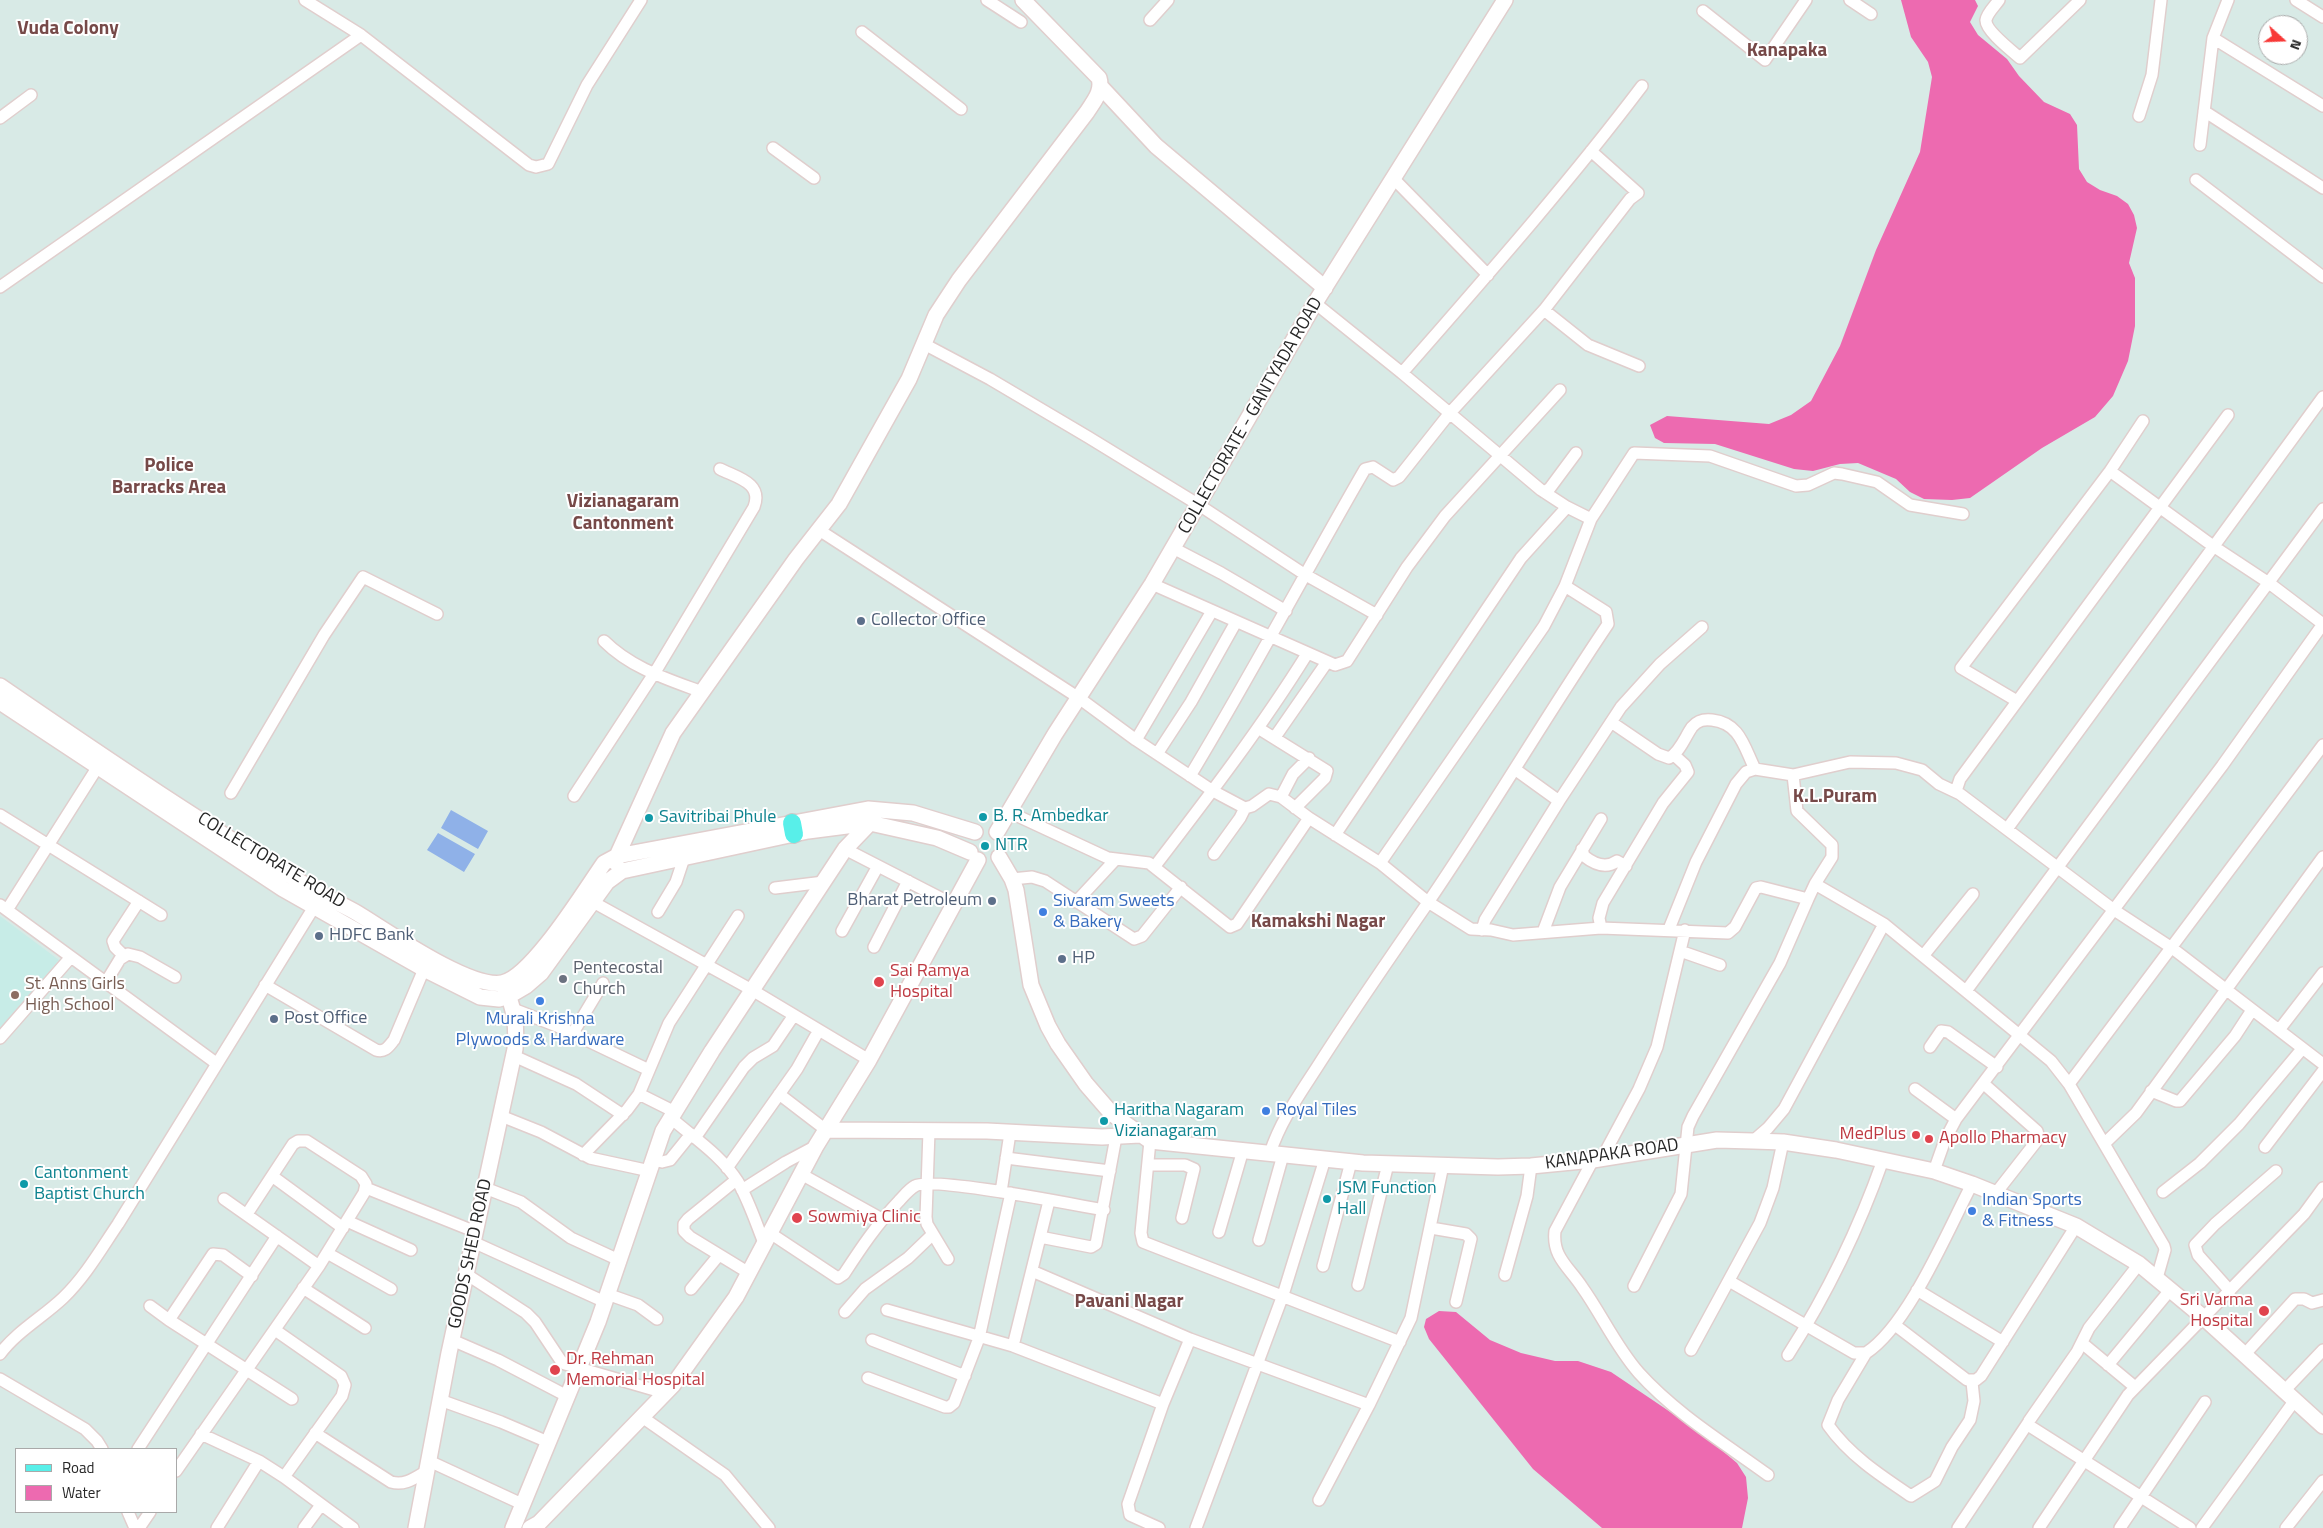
<!DOCTYPE html>
<html>
<head>
<meta charset="utf-8">
<style>
	body { margin:0 }
	#map { position:relative; width:2323px; height:1528px; overflow:hidden; background:#d8eae6; font-family:"Titillium Web",sans-serif }
	canvas { display:block }
	.legend { position:absolute; left:15px; top:1448px; width:162px; height:65px; box-sizing:border-box; background:#fff; border:1px solid #a9a9a9; margin:0; padding:6px 9px; list-style:none; font-size:15px; color:#272727 }
	.legend li { display:flex; align-items:center; gap:10px; height:25px }
	.legend b { width:25px; border:1px solid #a9a9a9 }
	.north { position:absolute; left:2258px; top:15px; width:50px; height:50px; box-sizing:border-box; background:#fff; border:1px solid #a9a9a9; border-radius:50%; rotate:110deg; font-size:14px; font-weight:700; line-height:20px; text-align:center; color:#272727 }
	.north::after { content:''; display:block; margin:auto; width:18px; height:22px; background:#f83937; clip-path:polygon(50% 0,100% 100%,50% 72%,0 100%) }
</style>
</head>
<body>
<div id="map">
<canvas width="2323" height="1528"></canvas>
<ul class="legend">
<li><b style="height:6px;background:#58efe9"></b>Road</li>
<li><b style="height:14px;background:#ed6ab0"></b>Water</li>
</ul>
<div class="north">N</div>
</div>
<script>
const ctx = document.querySelector('canvas').getContext('2d');
ctx.lineJoin = 'round';
function paint(path, color) { ctx.fillStyle = color; ctx.fill(path, 'evenodd'); }
function strokePath(path, color, width, dash) { ctx.strokeStyle = color; ctx.lineWidth = width; ctx.lineCap = dash ? 'butt' : 'round'; ctx.setLineDash(dash || []); ctx.stroke(path); }
function drawText(font, color, halo, rows, align = 'center') {
  ctx.font = font + ' "Titillium Web",sans-serif'; ctx.lineWidth = 4; ctx.setLineDash([]); ctx.textBaseline = 'middle'; ctx.strokeStyle = halo; ctx.fillStyle = color; for (const [text, x, y, turn = 0] of rows) {
    ctx.save(); ctx.translate(x, y); ctx.rotate((+turn || 0) * Math.PI / 180); ctx.textAlign = isNaN(turn) ? turn : align; if (halo) ctx.strokeText(text, 0, 0); ctx.fillText(text, 0, 0); ctx.restore();
  }
}
paint(new Path2D(`
	M0 916 59 960 0 1030Z`), '#c7ece7');
paint(new Path2D(`
	M451 810 488 831 478 849 441 828Z
	M438 833 475 854 464 872 427 850Z`), '#8fb1e8');
paint(new Path2D(`
	M1901 0H1975L1978 6 1970 22 1978 35 2007 59 2019 76 2044 102 2070 114 2077 125 2079 169 2087 182 2100 190 2117 196 2128 204 2134 215 2137 228 2129 263 2135 278V326L2128 361 2113 396 2095 417 2042 448 1970 498 1952 500 1924 499 1910 492 1896 479 1858 463 1840 464 1813 471 1794 469 1715 444 1664 443 1655 438 1650 425 1667 416 1769 424 1791 415 1811 401 1840 346 1876 250 1920 152 1932 77 1928 62 1911 37Z
	M1439 1311 1456 1312 1490 1340 1521 1353 1555 1361H1578L1611 1372 1700 1432 1737 1463 1746 1477 1748 1498 1742 1528H1602L1533 1469 1429 1339 1424 1327 1426 1319Z`), '#ed6ab0');
const street = new Path2D(`
	M305 0 361 35 529 165 536 167 548 164 587 85 641 0
	M987 0 1021 22
	M1850 0 1871 14
	M1999 0C1995 6 1987 13 1986 20 1985 30 2012 51 2020 58L2080 0
	M2296 0 2323 17
	M1703 11 1765 60 1806 0
	M1150 20 1168 0
	M862 32 961 109
	M2213 38 2323 106
	M2204 111 2323 188
	M2139 116 2152 75 2161 0
	M0 118 31 95
	M2200 145 2213 38 2228 0
	M773 148 814 178
	M1393 178 1488 275
	M2196 180 2323 277
	M0 287 361 35
	M1315 303 1402 373 1541 490 1567 507 1591 519
	M1544 310 1588 345 1639 366
	M924 344 990 379 1088 437 1199 505 1304 574 1377 615
	M1402 373C1484 279 1567 185 1642 86
	M2110 471 2213 546 2269 583 2323 624
	M1544 492 1550 488 1576 453
	M819 530 1079 698 1136 740 1213 791 1245 808 1252 806 1269 794 1281 797 1309 818 1380 863 1428 902 1471 929 1491 930 1513 935 1601 928 1728 933 1735 927 1756 888 1761 887 1808 899 1815 884 1884 924 2051 1061 2069 1084 2164 1246 2165 1250 2157 1278
	M1173 548 1221 573 1286 611
	M1152 584 1335 665 1347 661 1407 567 1445 516 1560 390
	M604 641C631 668 667 679 702 692
	M2017 701 1961 668 2110 471 2143 421
	M1611 722 1658 754 1669 758C1680 752 1685 737 1692 727 1698 720 1704 719 1712 720 1740 723 1744 747 1755 769
	M1258 728 1327 771 1325 778 1295 808
	M1275 737 1327 662
	M1136 740 1212 611
	M1157 754 1191 702 1236 622
	M1516 770 1559 801
	M1793 775 1797 811 1832 845V857L1815 884
	M1190 776C1251 675 1306 571 1365 469L1373 467 1393 480 1399 477 1449 414 1544 310 1630 199 1638 193 1591 151
	M1956 791 1960 779 2228 415
	M231 793 324 635 363 577 437 614
	M574 796 657 669 754 507C763 483 738 478 720 469
	M1281 797 1293 774 1309 758
	M1009 812 1108 858 1149 863 1230 927 1237 924 1309 818
	M0 815 161 915
	M2007 829 2323 397
	M1335 835 1521 558 1567 507
	M845 849 954 905
	M1582 849 1584 856C1594 864 1606 869 1617 861L1626 866
	M1214 854 1240 818 1245 808
	M1380 863 1544 626 1565 586 1591 519 1634 453 1710 456 1796 486 1808 485 1834 473 1842 474 1877 482 1910 505 1963 514
	M1155 866C1208 797 1261 728 1307 654
	M1012 879 1032 877 1045 881 1134 939 1142 936 1181 887
	M775 888 824 882
	M593 902 752 990 869 1060
	M1076 902 1115 860
	M0 905 216 1063
	M7 910 97 768
	M658 912 676 882 684 858
	M1601 928 1599 918 1603 903 1663 803 1688 772 1685 765 1674 755
	M1669 929 1696 862 1736 784 1746 772 1755 769 1793 775 1850 762 1896 763 1922 770 1939 784 1960 794 2114 910 2172 948 2323 1064
	M1482 930 1485 920 1559 801 1621 707 1660 664 1702 627
	M842 931 878 866
	M1543 932 1560 887 1601 819
	M874 947 908 881
	M1680 951 1720 965
	M124 956 115 947 113 941 139 901
	M1923 956 1973 894
	M106 982 120 959 128 954 140 957 175 977
	M265 985 376 1050C385 1053 389 1046 394 1040L424 969
	M1966 991 2323 509
	M513 1009 557 1026 649 1070
	M2279 1030 2323 973
	M573 1033 603 983
	M0 1038 71 957
	M1930 1047 1941 1031 1948 1032 1997 1067
	M514 1056 576 1084 623 1115
	M1984 1084 2037 1131 2039 1138 1996 1193
	M2069 1084 2323 745
	M1915 1089 1956 1119
	M2151 1091 2176 1101H2180L2235 1036 2252 1010
	M639 1094 675 1112
	M779 1094 826 1130
	M501 1116 541 1132 590 1158 650 1171
	M671 1118C694 1138 722 1156 738 1182 749 1201 756 1223 764 1243
	M929 1131 926 1217 927 1224 948 1259
	M695 1138 744 1067 753 1058 773 1046 794 1015
	M1150 1141 1141 1233 1143 1242 1400 1342
	M1753 1141 1768 1128 1784 1109 1884 924
	M2105 1143 2136 1113 2323 857
	M2265 1147 2323 1071
	M1270 1153C1281 1119 1302 1091 1321 1061 1355 1008 1391 956 1427 904 1490 812 1546 716 1608 624L1606 612 1565 586
	M583 1155 627 1110 639 1094 669 1023 738 916
	M1006 1158 1110 1171
	M1602 1158 1639 1089 1657 1047 1685 930
	M653 1160 662 1162 670 1160 691 1134
	M1593 1160 1555 1231C1552 1257 1569 1267 1582 1287 1602 1315 1616 1347 1639 1373 1675 1413 1724 1443 1768 1475
	M1148 1165H1185L1194 1169 1182 1218
	M727 1168 797 1069 819 1030
	M1934 1171 1945 1140 1956 1119 2222 766 2323 624
	M801 1174 882 1219
	M272 1176 343 1228
	M736 1180 688 1219 684 1224V1231L690 1237 749 1273
	M366 1188 476 1232
	M485 1188 521 1202 571 1238 619 1260
	M742 1190 786 1162 816 1146
	M1001 1192 1010 1133
	M2163 1192 2200 1163 2239 1124 2302 1049
	M224 1199 319 1266
	M347 1221 411 1250
	M1431 1228 1466 1234 1471 1239 1456 1302
	M1219 1232 1243 1150
	M770 1233 838 1278 844 1274C861 1248 877 1224 899 1201 904 1196 909 1189 915 1186 932 1176 1075 1205 1104 1210
	M1040 1237 1091 1247 1096 1244 1116 1137
	M1259 1240 1283 1155
	M473 1242 605 1302
	M327 1253 391 1289
	M2139 1264 2089 1328 2077 1352 2029 1421 2028 1425 2190 1528
	M1323 1266 1351 1162
	M1032 1271 1190 1339 1369 1405
	M466 1274 526 1313 535 1322 561 1361 565 1364 665 1393
	M1505 1275 1527 1196 1531 1166
	M1729 1281 1854 1353H1866C1908 1326 1948 1230 1972 1184
	M1358 1285 1388 1164
	M1634 1286 1681 1194 1688 1127 1693 1116 1780 963 1808 899
	M303 1288 365 1328
	M691 1289 719 1255
	M1917 1290 2003 1342
	M2230 1291 2198 1255 2195 1245 2215 1224 2276 1171
	M607 1294 638 1305 657 1319
	M150 1306 169 1320 292 1399
	M887 1310 1013 1346 1163 1404
	M845 1312 865 1289 908 1258 933 1234
	M169 1320 213 1254 223 1255 252 1276
	M1895 1325 1967 1380H1976L1981 1376 2076 1226
	M275 1330 341 1376 345 1385 342 1396 284 1477
	M452 1340 498 1360 567 1396
	M872 1340 965 1376
	M2082 1343 2135 1387
	M1013 1346 1049 1201
	M1691 1350 1760 1223 1773 1188 1783 1142
	M1866 1353 1838 1400 1828 1425C1849 1455 1881 1476 1911 1496L1935 1481 1952 1447 1970 1420 1974 1401 1972 1382
	M0 1354C16 1332 43 1317 63 1298 85 1277 101 1249 118 1224L314 907
	M2245 1354 2295 1299H2304L2312 1303 2323 1300
	M1788 1355C1827 1294 1859 1228 1883 1160
	M2108 1365 2171 1289
	M868 1378 945 1407H949L954 1403 979 1338 1011 1193
	M0 1379 85 1429 97 1441 102 1449
	M2285 1390 2323 1350
	M440 1400 501 1422 548 1442
	M642 1417 725 1475 769 1528
	M315 1433 391 1482C405 1486 415 1478 427 1471
	M201 1434 259 1461 284 1477 353 1528
	M138 1449 277 1236
	M429 1461 522 1504
	M176 1471 319 1266 364 1193 366 1184 361 1176 307 1141H298L293 1144 247 1214
	M1319 1500 1369 1405 1411 1318 1443 1165
	M128 1512 135 1528
	M139 1528 150 1512
	M217 1528 259 1461
	M304 1528 321 1505
	M1159 1528 1130 1515 1128 1504 1163 1404 1190 1339
	M1196 1528 1283 1295 1325 1159
	M1958 1528 2028 1423
	M2039 1528 2128 1395 2304 1214 2323 1188
	M2120 1528 2205 1402
	M2202 1528 2295 1400
	M2286 1528 2323 1481`);
const secondary = new Path2D(`
	M1101 87 1156 146 1325 288
	M0 686C105 758 211 830 321 894 333 901 345 906 357 913 387 931 469 989 502 983 532 977 585 890 604 863L617 856 868 809 913 813 975 832
	M0 702 283 889 424 969 480 997 499 999 509 996 526 986 541 973 607 882 622 871 808 831 870 823 937 838 970 852
	M997 832 1055 734 1152 584 1315 303 1505 0
	M999 857 1012 879 1016 890 1031 985 1048 1026 1058 1044 1086 1084 1112 1114 1150 1141 1363 1163 1498 1167 1531 1166 1593 1160 1717 1140 1753 1141 1783 1142 1836 1150 1934 1171 1972 1184 2076 1226 2139 1264 2203 1317 2323 1426
	M616 863 617 856 673 733 796 559 839 504 909 379 936 315 959 280 1087 112C1094 101 1103 91 1099 78L1023 0
	M826 1130 987 1131 1102 1137 1140 1135
	M416 1528 449 1353 515 1049C517 1027 515 1009 505 989
	M513 1528 598 1322 663 1131 712 1051 845 849 870 823
	M530 1528 539 1523 673 1385 736 1297 816 1146 869 1060 978 860`);
const primary = new Path2D(`
	M792 823 794 834`);
strokePath(street, '#e0cecd', 14);
strokePath(secondary, '#e0cecd', 18);
strokePath(primary, '#c7c7c7', 20);
strokePath(street, '#fff', 11);
strokePath(secondary, '#fff', 15);
strokePath(primary, '#58efe9', 18);
for (const [x, y, r, color] of [
	[861,621,5,"#5c6f8a"],
	[983,817,5,"#0f9aa8"],
	[649,818,5,"#0f9aa8"],
	[985,846,5,"#0f9aa8"],
	[992,901,5,"#5c6f8a"],
	[1043,912,5,"#3f7fe0"],
	[319,936,5,"#5c6f8a"],
	[1062,959,5,"#5c6f8a"],
	[563,979,5,"#6b7280"],
	[879,982,6,"#e0444e"],
	[15,995,5,"#8d6e63"],
	[540,1001,5,"#3f7fe0"],
	[274,1019,5,"#5c6f8a"],
	[1266,1111,5,"#3f7fe0"],
	[1104,1121,5,"#0f9aa8"],
	[1916,1135,5,"#e0444e"],
	[1929,1139,5,"#e0444e"],
	[24,1184,5,"#0f9aa8"],
	[1327,1199,5,"#0f9aa8"],
	[1972,1211,5,"#3f7fe0"],
	[797,1218,6,"#e0444e"],
	[2264,1311,6,"#e0444e"],
	[555,1370,6,"#e0444e"]
]) { const dot = new Path2D(); dot.arc(x, y, r, 0, 2 * Math.PI); ctx.fillStyle = color; ctx.fill(dot); strokePath(dot, '#fff', 2); }
drawText('18px', '#272727', '#fff', [
	["COLLECTORATE - GANTYADA ROAD",1251,416,-60],
	["COLLECTORATE ROAD",271,861,31],
	["KANAPAKA ROAD",1612,1155,-8],
	["GOODS SHED ROAD",471,1254,-78]
]);
drawText('18px', '#4e5e75', '#fff', [
	["Collector Office",871,621],
	["Bharat Petroleum",982,901,"right"],
	["HDFC Bank",329,936],
	["HP",1072,959],
	["Post Office",284,1019]
], 'left');
drawText('18px', '#0d838f', '#fff', [
	["B. R. Ambedkar",993,817],
	["Savitribai Phule",659,818],
	["NTR",995,846],
	["Haritha Nagaram",1114,1111],
	["Vizianagaram",1114,1132],
	["Cantonment",34,1174],
	["Baptist Church",34,1195],
	["JSM Function",1337,1189],
	["Hall",1337,1210]
], 'left');
drawText('18px', '#366cbe', '#fff', [
	["Sivaram Sweets",1053,902],
	["& Bakery",1053,923],
	["Murali Krishna",540,1020,"center"],
	["Plywoods & Hardware",540,1041,"center"],
	["Royal Tiles",1276,1111],
	["Indian Sports",1982,1201],
	["& Fitness",1982,1222]
], 'left');
drawText('18px', '#5b616d', '#fff', [
	["Pentecostal",573,969],
	["Church",573,990]
], 'left');
drawText('18px', '#be3a42', '#fff', [
	["Sai Ramya",890,972],
	["Hospital",890,993],
	["MedPlus",1906,1135,"right"],
	["Apollo Pharmacy",1939,1139],
	["Sowmiya Clinic",808,1218],
	["Sri Varma",2253,1301,"right"],
	["Hospital",2253,1322,"right"],
	["Dr. Rehman",566,1360],
	["Memorial Hospital",566,1381]
], 'left');
drawText('18px', '#785e54', '#fff', [
	["St. Anns Girls",25,985],
	["High School",25,1006]
], 'left');
drawText('bold 19px', '#764948', '#fff', [
	["Vuda Colony",68,29],
	["Kanapaka",1787,51],
	["Police",169,466],
	["Barracks Area",169,488],
	["Vizianagaram",623,502],
	["Cantonment",623,524],
	["K.L.Puram",1835,797],
	["Kamakshi Nagar",1318,922],
	["Pavani Nagar",1129,1302]
]);
</script>
</body>
</html>
